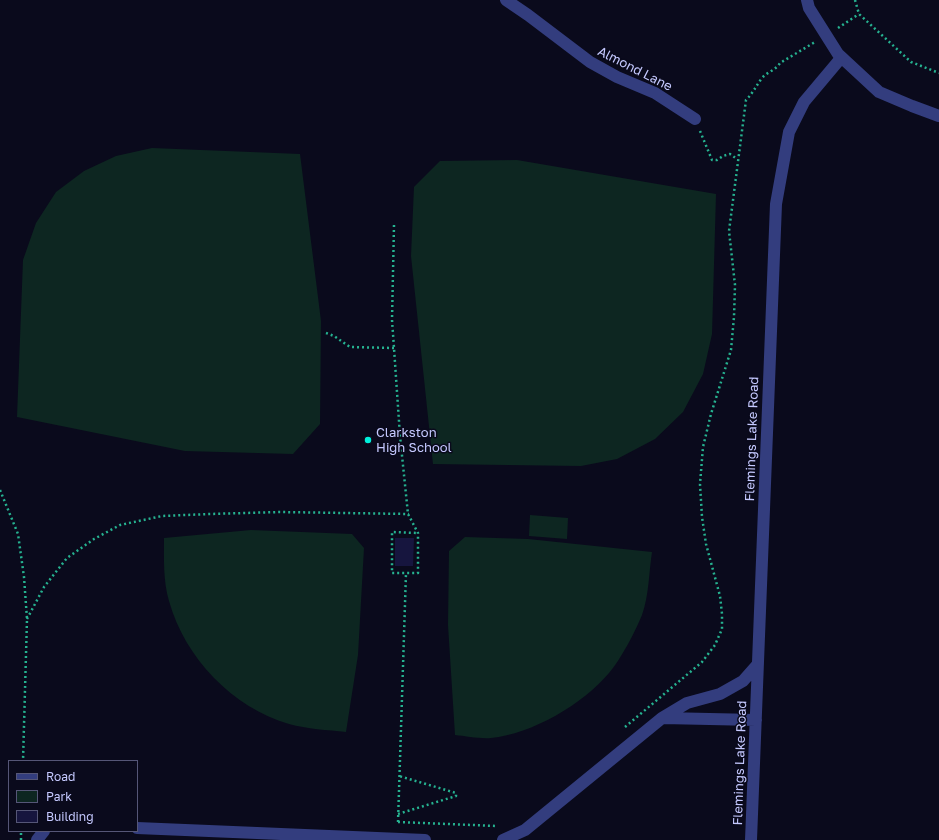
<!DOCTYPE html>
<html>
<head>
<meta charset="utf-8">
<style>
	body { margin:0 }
	#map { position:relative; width:939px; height:840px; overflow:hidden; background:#0a0a1c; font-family:"Golos Text",sans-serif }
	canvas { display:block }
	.legend { position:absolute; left:8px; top:760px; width:130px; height:72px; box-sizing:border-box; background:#0a0a1c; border:1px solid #555677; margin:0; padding:5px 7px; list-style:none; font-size:12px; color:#c5c9ff }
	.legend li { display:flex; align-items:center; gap:8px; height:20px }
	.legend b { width:20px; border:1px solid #555677 }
</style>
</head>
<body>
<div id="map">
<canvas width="939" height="840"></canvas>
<ul class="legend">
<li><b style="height:5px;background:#333d7e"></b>Road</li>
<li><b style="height:11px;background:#0d2621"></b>Park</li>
<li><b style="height:11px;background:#16153e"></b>Building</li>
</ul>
</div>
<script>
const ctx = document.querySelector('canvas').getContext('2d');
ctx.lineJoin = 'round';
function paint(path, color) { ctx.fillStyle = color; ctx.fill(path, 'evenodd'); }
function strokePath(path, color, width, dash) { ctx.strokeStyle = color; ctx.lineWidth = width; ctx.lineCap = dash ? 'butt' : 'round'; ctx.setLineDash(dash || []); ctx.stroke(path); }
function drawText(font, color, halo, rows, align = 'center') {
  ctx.font = font + ' "Golos Text",sans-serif'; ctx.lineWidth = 3; ctx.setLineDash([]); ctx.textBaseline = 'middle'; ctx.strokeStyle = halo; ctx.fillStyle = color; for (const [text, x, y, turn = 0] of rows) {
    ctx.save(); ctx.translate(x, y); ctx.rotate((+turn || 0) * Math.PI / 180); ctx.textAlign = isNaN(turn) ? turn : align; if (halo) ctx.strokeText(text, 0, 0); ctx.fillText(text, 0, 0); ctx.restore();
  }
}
paint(new Path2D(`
	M152 148 300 154 321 321 320 424 293 454 185 451 17 417 23 260 36 223 56 192 84 171 116 156Z
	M517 160 716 194 712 334 703 374 683 412 655 439 617 459 581 466 433 464 411 256 414 187 440 161Z
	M530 515 568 518 567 539 529 536Z
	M251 530 352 534 364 548 358 655 346 732C328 730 307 729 289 724 232 707 185 658 169 601 163 581 164 559 164 538Z
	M465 537 528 539 652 552C649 571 649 596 642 615 635 632 621 659 609 673 583 704 532 734 491 738 480 739 466 736 455 735L448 625 449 551Z`), '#0d2621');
paint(new Path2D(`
	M395 538H414L413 566H395Z`), '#16153e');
strokePath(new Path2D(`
	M855 0 859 14 911 62 939 73
	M838 28 859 14
	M700 131 712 160H717L723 156 730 154 737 159
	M394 225 392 320 394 348 400 436 408 514 418 533V573H392V532L418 533
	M326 333 334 336 350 347 394 348
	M0 490 18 534 24 577 27 619 23 761
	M27 619 44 587 67 558 94 539 120 525 162 516 210 514 280 512 409 514
	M625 727 702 662 715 645 722 629V614L720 596 706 544 702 517 700 484 703 447 711 414 731 350 734 317 735 285 729 231 746 100C753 93 756 86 762 78 767 72 776 70 780 63L815 42
	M398 814 456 796V793L399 776
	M398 822 497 826
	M398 822 406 573
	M21 840V831`), '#26b290', 2.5, [2, 3]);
strokePath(new Path2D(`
	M506 0 528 15 590 62 617 77 655 93 695 119
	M807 0 809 8 838 54 879 92 912 106 939 116
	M663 718 756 720
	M137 828 425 840
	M37 840 44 831
	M503 840 525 830 662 718 687 703 720 694 743 681 758 664
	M751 840 776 204 789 132 804 102 841 58`), '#333d7e', 12);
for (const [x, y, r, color] of [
	[368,440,4,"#00f0dc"]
]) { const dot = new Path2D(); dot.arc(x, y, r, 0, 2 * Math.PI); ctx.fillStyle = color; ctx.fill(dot); strokePath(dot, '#0a0a1c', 1.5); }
drawText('13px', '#c5c9ff', '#0a0a1c', [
	["Almond Lane",635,69,27],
	["Flemings Lake Road",752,439,-88],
	["Flemings Lake Road",740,763,-88]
]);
drawText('13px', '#c5c9ff', '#0a0a1c', [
	["Clarkston",376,433],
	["High School",376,448]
], 'left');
</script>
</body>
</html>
